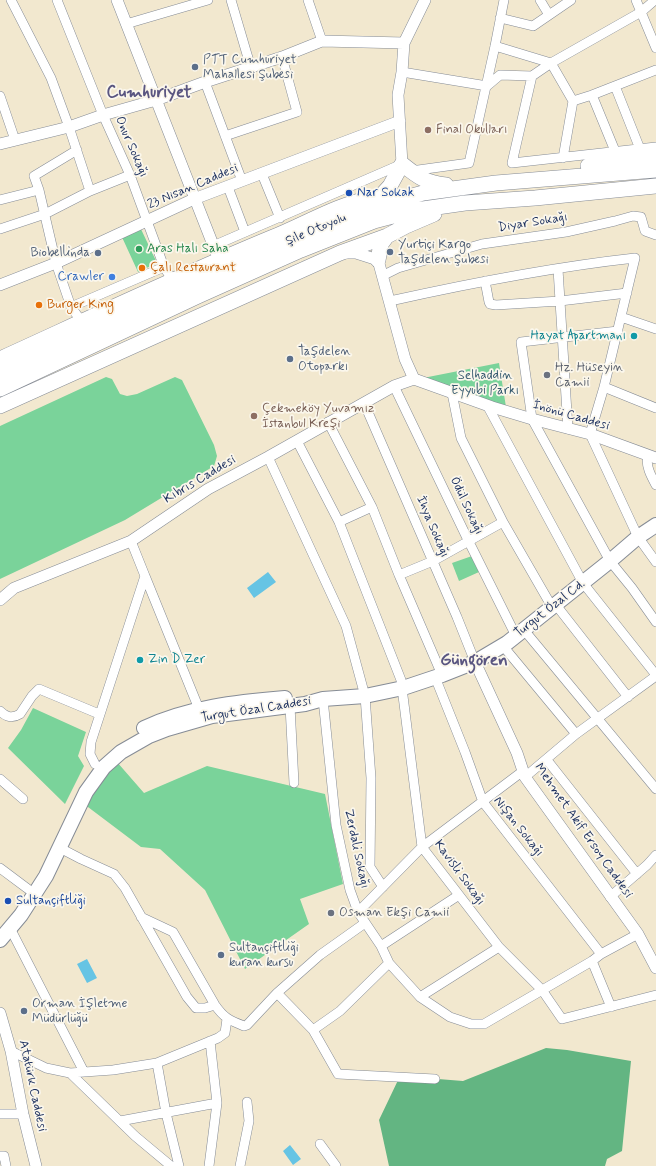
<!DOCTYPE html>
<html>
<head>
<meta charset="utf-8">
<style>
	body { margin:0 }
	canvas { display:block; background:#f2e8cf }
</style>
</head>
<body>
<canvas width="656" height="1166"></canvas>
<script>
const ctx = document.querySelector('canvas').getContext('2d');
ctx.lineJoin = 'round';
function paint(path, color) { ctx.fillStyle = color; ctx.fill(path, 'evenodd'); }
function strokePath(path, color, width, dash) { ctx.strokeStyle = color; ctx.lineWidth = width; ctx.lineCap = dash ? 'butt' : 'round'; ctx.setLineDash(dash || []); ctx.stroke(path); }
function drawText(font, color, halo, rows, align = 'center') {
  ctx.font = font + ' Mynerve,sans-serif'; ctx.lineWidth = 3.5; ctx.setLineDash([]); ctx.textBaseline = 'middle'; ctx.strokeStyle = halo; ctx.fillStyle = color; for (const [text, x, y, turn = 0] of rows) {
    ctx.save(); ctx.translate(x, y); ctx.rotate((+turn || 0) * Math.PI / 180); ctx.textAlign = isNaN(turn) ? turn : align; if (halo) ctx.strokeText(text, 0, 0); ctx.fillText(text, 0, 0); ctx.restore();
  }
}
paint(new Path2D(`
	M140 227 157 263 138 272 121 235Z
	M499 363 506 407 423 378Z
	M106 377 112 379 120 394 127 396 137 394 175 377 182 380 214 445 217 456 214 466 125 520 0 579V426Z
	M472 556 479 572 459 581 452 563Z
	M33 708 86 732 78 756 84 766 65 804 8 748 21 730Z
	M117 762 144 793 207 766 325 794 343 884 300 899 309 924 245 969 205 890 160 849 141 847 84 804Z`), '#7ad39a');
paint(new Path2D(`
	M546 1048 567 1050 631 1061 622 1151 607 1159 605 1166H389L379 1120 400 1076 463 1081Z`), '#63b582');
paint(new Path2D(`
	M268 572 276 582 254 598 247 588Z
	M87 959 97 978 87 983 77 964Z
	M290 1145 301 1159 293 1165 283 1151Z`), '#66c4e4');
const minor = new Path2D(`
	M11 0 51 78 69 127 90 191
	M57 0 103 115 130 175 164 267 173 281
	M231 0 251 68
	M308 0 322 41
	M540 0 549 15
	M636 0 656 48
	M500 18 533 26 571 0
	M126 24 208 0
	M495 46 551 63
	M551 63 573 101 592 95 656 70
	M402 72 487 86 500 75 532 76 551 63 641 12 655 0
	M532 76 512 163 656 147
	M205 82 242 181
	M615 86 640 149
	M592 95 615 151
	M0 96 15 140
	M225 136 297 112 282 57
	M77 150 34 176 39 190 56 263 71 307 82 322
	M563 158 573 101
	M411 171 469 163 495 46 504 0
	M262 174 280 218
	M228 187 245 232
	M0 200 39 190
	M0 229 45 214 90 191 130 175
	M213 246 402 164
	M558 269 568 429
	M382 276 398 268 482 244 566 232 615 221 633 216 641 217 645 231 656 235
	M485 281 489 302 490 304 496 305 560 301 627 293
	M390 301C471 283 553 267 635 258L604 387 590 434 638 537 656 562
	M71 307 164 267
	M621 317 656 329
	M618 331 521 342 532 419 610 561 632 588 656 622
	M394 386 468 540 516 636
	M604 387 656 408
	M452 393 461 438 503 522 552 607
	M364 403 457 617 475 662
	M487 405 583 583 656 675
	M328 422 372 507 399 575 442 675
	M297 441 339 522 401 680 422 847 499 947 542 990 562 1019 656 995
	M648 455C645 465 651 476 656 485
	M268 457 346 626 365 696 371 778 370 867 383 887
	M339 522 372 507
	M399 575 433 561 503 522
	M145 576 199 709
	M556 605 628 697
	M524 630 656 789
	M503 646 576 734
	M435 677 465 752 483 802 601 954
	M323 699 336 825 350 890 358 912 381 946 389 963 420 997 450 1017 471 1024H484L592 961 601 954 638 934
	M290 706 294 783
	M0 711C6 717 12 719 20 714L32 696 39 689 99 714
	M547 760 637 874
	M95 764 90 754 91 742 145 576 131 541
	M525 777 576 734 656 676
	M0 779 23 799
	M60 848 81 859 114 874 125 888 187 997 196 1008H205L215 1005
	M0 868 28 889
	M610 897 647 865 656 855
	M358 912 422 847 523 771
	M141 917 173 932 215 1005C224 1018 229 1020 244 1026L247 1025 277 993 320 955 365 923
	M10 928 84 1072
	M381 946 459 895
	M592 961 611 1007
	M277 993 313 1030 338 1074 435 1079
	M420 997 499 947
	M313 1030 340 1011 389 963
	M11 1051 46 1068 70 1073 113 1070 157 1063 218 1038 225 1033 227 1019
	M157 1063 166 1113 179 1166
	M70 1073 135 1136 171 1166
	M0 1114H23
	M120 1121 217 1103
	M320 1144 336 1166
	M0 1156H4L6 1166
	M209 1166 217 1103 210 1041
	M240 1166 249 1121 247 1102`);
const tertiary = new Path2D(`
	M117 0 219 260
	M0 144 69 127 103 115 156 100 205 82 282 57 322 41 404 43
	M402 164 398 95 402 72 404 43 425 0
	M344 253H356L378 260 405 359 414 379 492 407 532 419 590 434 656 458
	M0 285 56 263 194 199 400 121
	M0 600 14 588 131 541 208 489 268 457 394 386 414 379
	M475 662 517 753 525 777 638 934 656 968
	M0 1013 11 1051 23 1114 36 1166`);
const primary = new Path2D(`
	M144 728C189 707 237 702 285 698
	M0 940 21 915 46 876 86 792 104 767 121 752 149 736 167 729 212 716 305 704 323 699 365 696 403 688 442 675 475 662 507 643 610 561 638 537 656 525`);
const trunk = new Path2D(`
	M588 166 656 156
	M370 208 390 186 402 164C417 176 425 183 446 185
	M378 260 381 244 387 236
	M0 359C90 318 179 276 271 238 304 225 336 205 371 198
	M0 374 129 316 249 259 335 222 369 208 423 193 496 183 656 170
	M0 389 198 296 301 250 374 221 416 210 465 203 535 198 656 186
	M0 406 340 253 387 236 406 226 434 214`);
strokePath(minor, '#868c96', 10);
strokePath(tertiary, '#868c96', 12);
strokePath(primary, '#868c96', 16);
strokePath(trunk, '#868c96', 16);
strokePath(minor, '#fff', 9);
strokePath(tertiary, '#fff', 11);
strokePath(primary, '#fff', 14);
strokePath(trunk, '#fff', 15);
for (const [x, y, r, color] of [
	[195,67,4,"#5c6f8a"],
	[428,130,4,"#8d6e63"],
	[349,193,4,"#1a4fb4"],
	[139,249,4,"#2e9e5b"],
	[390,252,4,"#5c6f8a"],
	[98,253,4,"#5c6f8a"],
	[142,268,4,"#e8710a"],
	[112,277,4,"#3f7fe0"],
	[39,305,4,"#e8710a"],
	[634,336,4,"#0f9aa8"],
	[290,359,4,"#5c6f8a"],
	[547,375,4,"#6b7280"],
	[254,416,4,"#8d6e63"],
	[140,660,4,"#0f9aa8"],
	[8,901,4,"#1a4fb4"],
	[331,913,4,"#6b7280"],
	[221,955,4,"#5c6f8a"],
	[24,1011,4,"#5c6f8a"]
]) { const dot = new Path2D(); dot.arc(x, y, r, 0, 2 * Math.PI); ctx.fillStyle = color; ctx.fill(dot); strokePath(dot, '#fbf7ec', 1.5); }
drawText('13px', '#4e5e75', '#fbf7ec', [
	["PTT Cumhuriyet",203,60],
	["Mahallesi Şubesi",203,75],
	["Yurtiçi Kargo",398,245],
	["Taşdelen Şubesi",398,260],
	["Biobellinda",90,253,"right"],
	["Taşdelen",298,352],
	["Otoparkı",298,367],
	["Sultançiftliği",229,948],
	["kuran kursu",229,963],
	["Orman İşletme",32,1004],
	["Müdürlüğü",32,1019]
], 'left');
drawText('13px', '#785e54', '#fbf7ec', [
	["Final Okulları",436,130],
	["Çekmeköy Yuvamız",262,409],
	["İstanbul Kreşi",262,424]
], 'left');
drawText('13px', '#1b2f5e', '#fbf7ec', [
	["Onur Sokağı",131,147,67],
	["23 Nisan Caddesi",193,187,-23],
	["Diyar Sokağı",533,223,-9],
	["Şile Otoyolu",316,230,-23],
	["İnönü Caddesi",571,416,16],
	["Kıbrıs Caddesi",200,480,-31],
	["Ödül Sokağı",466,506,65],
	["İhya Sokağı",432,527,67],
	["Turgut Özal Cd.",550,609,-38],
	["Turgut Özal Caddesi",256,710,-9],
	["Nişan Sokağı",518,827,52],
	["Mehmet Akif Ersoy Caddesi",583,831,55],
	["Zerdali Sokağı",356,849,78],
	["Kavisli Sokağı",459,873,54],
	["Atatürk Caddesi",32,1086,78]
]);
drawText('13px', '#164399', '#fbf7ec', [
	["Nar Sokak",357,193],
	["Sultançiftliği",16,901]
], 'left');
drawText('13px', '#27864d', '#fbf7ec', [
	["Aras Halı Saha",147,249]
], 'left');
drawText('13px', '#c56008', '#fbf7ec', [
	["Çalı Restaurant",150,268],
	["Burger King",47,305]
], 'left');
drawText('13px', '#366cbe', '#fbf7ec', [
	["Crawler",104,277]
], 'right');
drawText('13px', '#0d838f', '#fbf7ec', [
	["Hayat Apartmanı",626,336],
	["Zin D Zer",148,660,"left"]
], 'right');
drawText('13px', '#5b616d', '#fbf7ec', [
	["Hz. Hüseyin",555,368],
	["Camii",555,383],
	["Osman Ekşi Camii",339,913]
], 'left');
drawText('13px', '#33586d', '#fbf7ec', [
	["Selhaddin",485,376],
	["Eyyubi Parkı",485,391]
]);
drawText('bold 17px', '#5a5681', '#fbf7ec', [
	["Cumhuriyet",149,93],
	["Güngören",474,661]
]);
</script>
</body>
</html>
